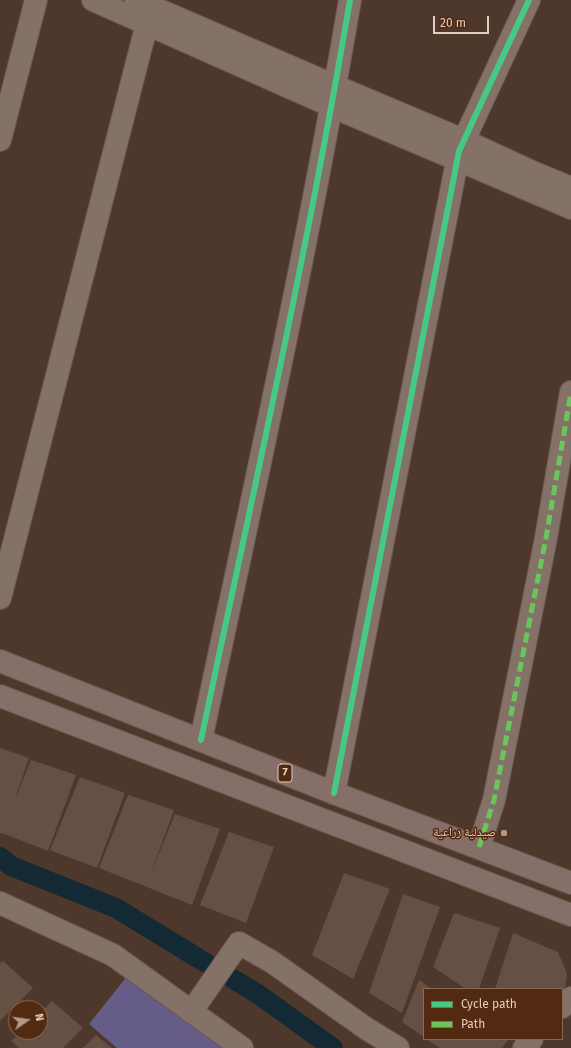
<!DOCTYPE html>
<html>
<head>
<meta charset="utf-8">
<style>
	body { margin:0 }
	#map { position:relative; width:571px; height:1048px; overflow:hidden; background:#4e382b; font-family:"Fira Sans",sans-serif }
	canvas { display:block }
	.legend { position:absolute; left:423px; top:988px; width:140px; height:52px; box-sizing:border-box; background:#522911; border:1px solid #8d6a56; margin:0; padding:5px 7px; list-style:none; font-size:12px; color:#e6ccbe }
	.legend li { display:flex; align-items:center; gap:8px; height:20px }
	.legend b { width:20px; border:1px solid #8d6a56 }
	.north { position:absolute; left:8px; top:1000px; width:40px; height:40px; box-sizing:border-box; background:#522911; border:1px solid #8d6a56; border-radius:50%; rotate:77deg; font-size:11px; font-weight:700; line-height:16px; text-align:center; color:#e6ccbe }
	.north::after { content:''; display:block; margin:auto; width:14px; height:18px; background:#b1988b; clip-path:polygon(50% 0,100% 100%,50% 72%,0 100%) }
	.scale { position:absolute; left:433px; top:16px; width:56px; height:18px; box-sizing:border-box; border:2px solid #e6ccbe; border-top:0; padding-left:5px; font-size:12px; line-height:14px; white-space:nowrap; color:#e6ccbe; -webkit-text-stroke:3px #522911; paint-order:stroke }
</style>
</head>
<body>
<div id="map">
<canvas width="571" height="1048"></canvas>
<ul class="legend">
<li><b style="height:5px;background:#46c982"></b>Cycle path</li>
<li><b style="height:5px;background:#6ac65a"></b>Path</li>
</ul>
<div class="north">N</div>
<div class="scale">20 m</div>
</div>
<script>
const ctx = document.querySelector('canvas').getContext('2d');
ctx.lineJoin = 'round';
function paint(path, color) { ctx.fillStyle = color; ctx.fill(path, 'evenodd'); }
function strokePath(path, color, width, dash) { ctx.strokeStyle = color; ctx.lineWidth = width; ctx.lineCap = dash ? 'butt' : 'round'; ctx.setLineDash(dash || []); ctx.stroke(path); }
function drawText(font, color, halo, rows, align = 'center') {
  ctx.font = font + ' "Fira Sans","Noto Naskh Arabic",sans-serif'; ctx.lineWidth = 3; ctx.setLineDash([]); ctx.textBaseline = 'middle'; ctx.strokeStyle = halo; ctx.fillStyle = color; for (const [text, x, y, turn = 0] of rows) {
    ctx.save(); ctx.translate(x, y); ctx.rotate((+turn || 0) * Math.PI / 180); ctx.textAlign = isNaN(turn) ? turn : align; if (halo) ctx.strokeText(text, 0, 0); ctx.fillText(text, 0, 0); ctx.restore();
  }
}
paint(new Path2D(`
	M129 974 224 1048H117L89 1024Z`), '#655d87');
strokePath(new Path2D(`
	M0 857 11 866 116 908 206 963
	M233 979 258 994 333 1048`), '#132933', 20);
paint(new Path2D(`
	M0 748 29 758 14 802 31 760 76 775 48 851 2 833V834L0 833Z
	M80 777 125 793 97 868 50 850Z
	M128 795 174 810 150 876 175 814 220 829 192 905 99 868Z
	M229 832 274 847 246 923 200 905Z
	M344 873 390 889 353 979 312 955Z
	M403 894 440 907 402 1013 369 993Z
	M454 913 500 928 479 989H466L433 967Z
	M513 933 558 952 567 973 565 989 562 993V989H495Z
	M3 961 33 988 0 1021V963Z
	M419 980 432 989H424V1037L402 1022Z
	M52 1001 83 1028 63 1048H19L11 1041 21 1032H40V1013Z
	M96 1035 112 1048H83Z
	M426 1039H505L508 1040 502 1048H440Z`), '#655043');
const minor = new Path2D(`
	M0 140 36 0
	M201 740C253 494 308 248 350 0
	M334 793 459 151 529 0
	M479 847 494 800 546 538 571 392
	M0 903 113 955 242 1048
	M191 1012 239 943 272 962 367 1029 398 1048`);
const tertiary = new Path2D(`
	M93 0 345 112 571 208
	M136 0 335 86 463 140 530 171 571 188
	M0 598 153 0
	M562 1007 571 998
	M524 1048 532 1039`);
const primary = new Path2D(`
	M0 661 334 793 571 883
	M0 696 571 915`);
strokePath(minor, '#6b574c', 24);
strokePath(tertiary, '#6b574c', 24);
strokePath(primary, '#6b574c', 24);
strokePath(minor, '#847167', 22);
strokePath(tertiary, '#847167', 22);
strokePath(primary, '#856f68', 22);
strokePath(new Path2D(`
	M479 847 494 800 546 538 571 392`), '#6ac65a', 5, [10, 5]);
strokePath(new Path2D(`
	M201 740C253 494 308 248 350 0
	M334 793 459 151 529 0`), '#46c982', 6);
for (const [x, y, r, color] of [
	[504,833,4,"#b1988b"]
]) { const dot = new Path2D(); dot.arc(x, y, r, 0, 2 * Math.PI); ctx.fillStyle = color; ctx.fill(dot); strokePath(dot, '#522911', 1.5); }
for (const [x, y, w] of [
	[285,773,14]
]) { const box = new Path2D(); box.roundRect(x - w / 2, y - 9, w, 18, 3); ctx.fillStyle = '#522911'; ctx.fill(box); strokePath(box, '#e6ccbe', 1); }
drawText('bold 11px', '#e6ccbe', null, [
	["7",285,773]
]);
drawText('12px', '#e6ccbe', '#522911', [
	["صيدلية زراعية",496,833]
], 'right');
</script>
</body>
</html>
